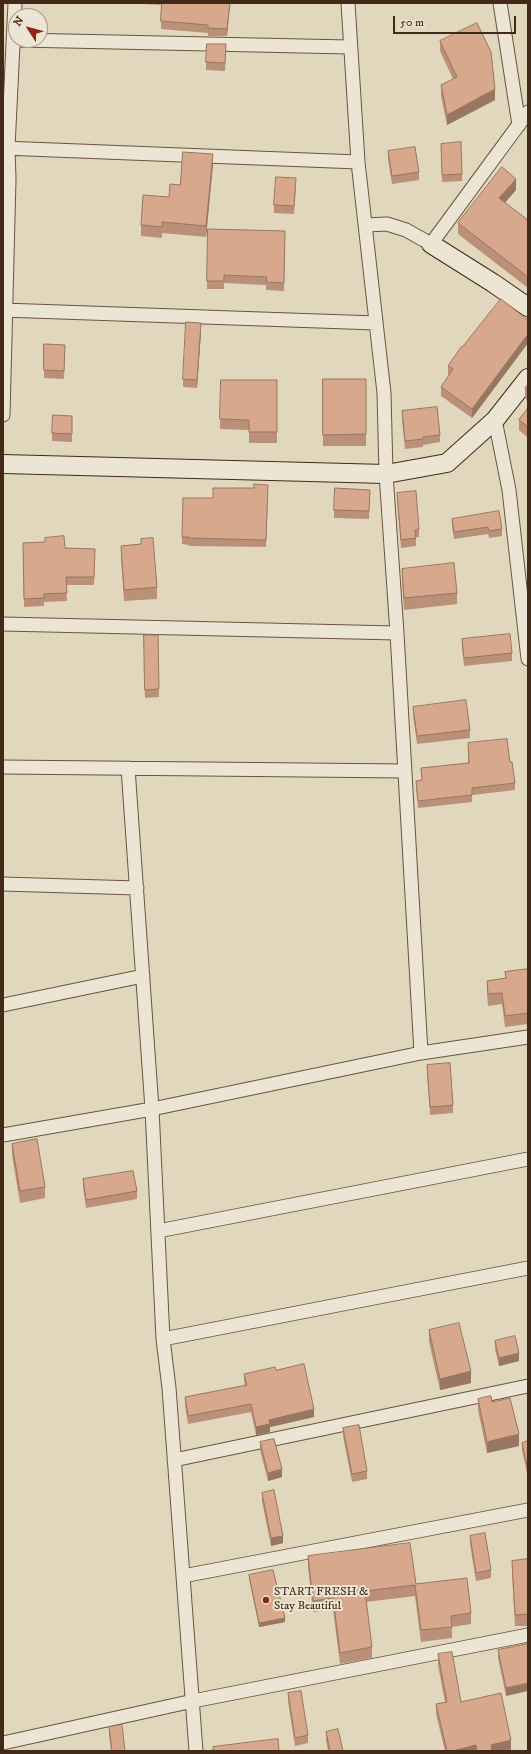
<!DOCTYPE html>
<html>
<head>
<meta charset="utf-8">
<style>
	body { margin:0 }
	#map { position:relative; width:531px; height:1754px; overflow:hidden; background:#e1d7bc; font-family:"IM FELL DW Pica",serif }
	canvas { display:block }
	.frame { position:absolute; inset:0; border:4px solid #432918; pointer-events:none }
	.north { position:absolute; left:8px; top:8px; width:40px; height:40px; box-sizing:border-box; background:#ece5d3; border:1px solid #a89a88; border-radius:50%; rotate:306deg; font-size:11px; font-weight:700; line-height:16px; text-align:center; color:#432918 }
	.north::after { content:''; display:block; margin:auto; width:14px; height:18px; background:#8f2418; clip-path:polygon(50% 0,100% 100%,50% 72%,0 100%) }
	.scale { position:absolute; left:393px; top:16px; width:123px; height:18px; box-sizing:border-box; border:2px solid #432918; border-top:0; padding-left:5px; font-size:12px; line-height:14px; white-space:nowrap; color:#432918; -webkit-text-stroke:3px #ece5d3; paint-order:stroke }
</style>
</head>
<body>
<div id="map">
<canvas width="531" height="1754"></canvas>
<div class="frame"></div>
<div class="north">N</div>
<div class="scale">50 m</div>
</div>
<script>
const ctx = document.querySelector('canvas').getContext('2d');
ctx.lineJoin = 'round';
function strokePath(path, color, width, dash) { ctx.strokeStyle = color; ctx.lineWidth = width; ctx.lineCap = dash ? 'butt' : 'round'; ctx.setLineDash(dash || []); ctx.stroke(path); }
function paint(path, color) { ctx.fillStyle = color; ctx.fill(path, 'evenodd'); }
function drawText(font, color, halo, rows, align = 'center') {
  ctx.font = font + ' "IM FELL DW Pica",serif'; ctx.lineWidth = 4; ctx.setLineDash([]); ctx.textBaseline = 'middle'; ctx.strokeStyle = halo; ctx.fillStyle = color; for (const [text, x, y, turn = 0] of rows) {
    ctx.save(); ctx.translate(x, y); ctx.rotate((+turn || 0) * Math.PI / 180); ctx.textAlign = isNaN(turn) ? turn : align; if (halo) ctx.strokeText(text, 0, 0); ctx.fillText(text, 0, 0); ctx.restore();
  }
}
const street = new Path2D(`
	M500 3 519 125
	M19 40 350 47
	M3 148 358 162
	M366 225 387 224 406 230 431 244 528 112
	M3 310 376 323
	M3 415 9 179 8 148 15 3
	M495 420 509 490 528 659
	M3 624 397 633
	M3 767 405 771
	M128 768 152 1109 163 1339 169 1388 196 1751
	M3 884 137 888
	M3 1005 143 976
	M421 1053 528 1037
	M3 1135 152 1109 421 1053 397 633 386 474 384 393 358 162 348 3
	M158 1231 528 1159
	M163 1339 528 1268
	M174 1460 528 1386
	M183 1576 528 1510
	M3 1743 193 1701 528 1635`);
const secondary = new Path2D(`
	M431 244 493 283 528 307
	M3 464 386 474 447 463 495 420 528 378`);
strokePath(street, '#6a5441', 15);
strokePath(secondary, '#432918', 20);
strokePath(street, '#ece5d3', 13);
strokePath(secondary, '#ece5d3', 18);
paint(new Path2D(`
	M126 3H230L227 36H208V33L161 29V5Z
	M440 41 495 100 447 125 441 96V85L453 79 440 51Z
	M226 52 225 71 206 70V62Z
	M441 144 462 174V181L442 182Z
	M388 151 419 172V180L392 184 388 159Z
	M213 164 206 237 162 233V238L141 236V225L180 185Z
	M296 186 294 214 274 213V205Z
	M516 190 505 203 528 220V288L458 234V223Z
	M208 229 285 239 284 291 266 290V285L224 283V289H207Z
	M528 320V343L472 418 441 396V387L449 375H448V366L462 347Z
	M201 331 197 388 183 387V379Z
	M44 344 65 345 64 379 44 378Z
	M323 379H366V446H323Z
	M277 380V443H249V430L220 429V419Z
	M528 385V401L525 398V388Z
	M528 408V438L519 430V420Z
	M402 411 440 435V442L423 445V447L405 449 402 419Z
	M72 424V442L52 441V433Z
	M370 490 369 519 334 518V510Z
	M268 493 266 547 189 546V545L182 544 183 498H213Z
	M397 493 419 529V537H416V546L401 548 397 501Z
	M452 519 502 529V536L489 538 488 534 454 539 452 526Z
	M141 539 157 587V599L124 601 121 557V546L141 544Z
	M65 548 95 549 94 585H66L67 601 44 602V606L24 607 23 550Z
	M402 569 457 593V604L404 610 402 580Z
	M144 635H158L159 697 145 698Z
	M462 639 512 653V661L464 666 462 647Z
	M413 707 470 730V738L417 744 413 715Z
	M468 743 510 762 515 783V790L472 795V802L418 808 416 788V781L422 780 421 768 468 763Z
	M528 969V1024L505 1027 502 1004 488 1006 487 992V981L505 979V972Z
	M427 1065 453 1105V1113L430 1115 427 1073Z
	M12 1144 45 1187V1198L20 1203 12 1155Z
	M83 1179 137 1191V1199L86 1208 83 1187Z
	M429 1330 471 1383 440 1390 429 1342Z
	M495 1341 519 1361 499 1366 495 1349Z
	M244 1374 314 1417 270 1427V1432L256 1435 251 1412 188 1424 185 1405V1397L245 1386 244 1381Z
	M478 1399 492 1402 519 1446 487 1453 478 1410Z
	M343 1428 367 1471V1479L352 1482 343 1436Z
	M528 1441V1478L522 1450V1443Z
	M260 1442 282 1477 268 1481 260 1450Z
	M262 1493 283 1543 271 1546 262 1501Z
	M470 1536 491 1570V1578L476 1581 470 1544Z
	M308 1556 416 1584 471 1613V1624L452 1627V1638L421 1642 415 1596 366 1602 372 1647V1658L340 1664 333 1609 313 1612 308 1567Z
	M528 1559V1626H515L512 1572V1561Z
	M249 1575 285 1622 259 1627 249 1579Z
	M528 1644 506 1696 498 1658V1650Z
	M438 1654 461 1702 511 1751H445L436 1714V1704L445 1702 438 1665Z
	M288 1693 308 1735V1743L295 1746 288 1701Z
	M109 1727 125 1751H111L109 1735Z
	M326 1732 343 1751H328L326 1740Z`), '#ba9078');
paint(new Path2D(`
	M230 3 227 36V29Z
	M495 89V100L447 125V115Z
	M213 154V164L206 237V226Z
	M516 179V190L499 209V198Z
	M201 323V331L197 388V380Z
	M528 334V343L472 418V409Z
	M519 1353V1361L499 1366V1358Z
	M471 1371V1383L440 1390V1379Z
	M314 1409V1417L270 1427V1432L256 1435V1427L269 1420Z
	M519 1434V1446L487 1453V1442Z
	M282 1469V1477L268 1481V1473Z
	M283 1536V1543L271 1546V1538Z
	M285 1618V1622L259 1627V1623Z
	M528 1683V1691L506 1696V1688Z
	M511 1740V1751H491V1745Z
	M476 1745V1751H452Z`), '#977662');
const building = new Path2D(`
	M162 3H230L227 29 208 28V25L161 21Z
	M477 23 491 52 495 89 447 115 441 85 457 77 440 41Z
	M207 44H226L225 63 206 62Z
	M461 142 462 174 442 175 441 144Z
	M415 147 419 172 392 176 388 151Z
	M183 152 213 154 206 226 162 222V227L141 225 143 195 169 197 170 184 180 185Z
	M502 167 516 179 499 198 528 220V277L458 223Z
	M276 177 296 178 294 206 274 205Z
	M208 229 285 231 284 283 266 282 267 277 224 275V281H207Z
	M501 299 528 320V334L472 409 441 387 453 369 448 366 461 347H462Z
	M186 322 201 323 197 380 183 379Z
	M44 344 65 345 64 371 44 370Z
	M323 379H366V434L323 435Z
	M221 380H277V432H249V420L220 419Z
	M528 385V390L525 388Z
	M437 407 440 435 423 437V439L405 441 402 411Z
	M528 408V427L519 420Z
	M53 415 72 416V434L52 433Z
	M254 484 268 485 266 540 189 538V537H182L183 498H213V488H254Z
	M335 488 370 490 369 511 334 510Z
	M416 491 419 529 415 530 416 538 401 540 397 493Z
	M499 511 502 529 489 531 488 527 454 532 452 519Z
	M64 536 65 548 95 549 94 577H66L67 593 44 594V598L24 599 23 543 45 542V538Z
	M153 538 157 587 124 590 121 546 141 544V539Z
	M454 563 457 593 404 598 402 569Z
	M510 634 512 653 464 658 462 639Z
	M144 635H158L159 689 145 690Z
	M466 700 470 730 417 736 413 707Z
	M507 739 510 762H512L515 783 472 788V795L418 801 416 781 422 780 421 768 469 763 468 743Z
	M528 969V1013L505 1016 502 993 488 994 487 981 506 978 505 972Z
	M450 1063 453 1105 430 1107 427 1065Z
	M37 1139 45 1187 20 1191 12 1144Z
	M133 1171 137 1191 86 1200 83 1179Z
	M459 1323 471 1371 440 1379 429 1330Z
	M515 1336 519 1353 499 1358 495 1341Z
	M304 1364 314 1409 269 1420 270 1424 256 1427 251 1404 188 1416 185 1397 247 1385 244 1374 275 1367 276 1370Z
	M491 1396 492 1402 510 1398 519 1434 487 1442 478 1399Z
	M359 1425 367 1471 352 1474 343 1428Z
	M274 1439 282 1469 268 1473 260 1442Z
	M528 1441V1470L522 1443Z
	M274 1490 283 1536 271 1538 262 1493Z
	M485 1533 491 1570 476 1573 470 1536Z
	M410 1543 416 1584 467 1578 471 1613 451 1616 452 1627 421 1630 415 1585 365 1591 372 1647 340 1653 333 1598 313 1601 308 1556Z
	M528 1559V1614L515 1615 512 1561Z
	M273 1570 285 1618 259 1623 249 1575Z
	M528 1644V1683L506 1688 498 1650Z
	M452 1652 461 1702 501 1693 511 1740 491 1745 492 1751H477L476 1745 452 1751H447L436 1704 447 1702 438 1654Z
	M301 1691 308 1735 295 1738 288 1693Z
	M122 1725 125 1751H112L109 1727Z
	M338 1729 343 1751H330L326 1732Z
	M278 1739 279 1751H213V1747Z`);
paint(building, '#d8a88c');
strokePath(building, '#977662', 1);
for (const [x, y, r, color] of [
	[266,1600,4,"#8f2418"]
]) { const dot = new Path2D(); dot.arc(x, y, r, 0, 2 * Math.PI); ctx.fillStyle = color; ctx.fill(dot); strokePath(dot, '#ece5d3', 1.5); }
drawText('12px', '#432918', '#ece5d3', [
	["START FRESH &",274,1593],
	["Stay Beautiful",274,1607]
], 'left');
</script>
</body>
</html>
